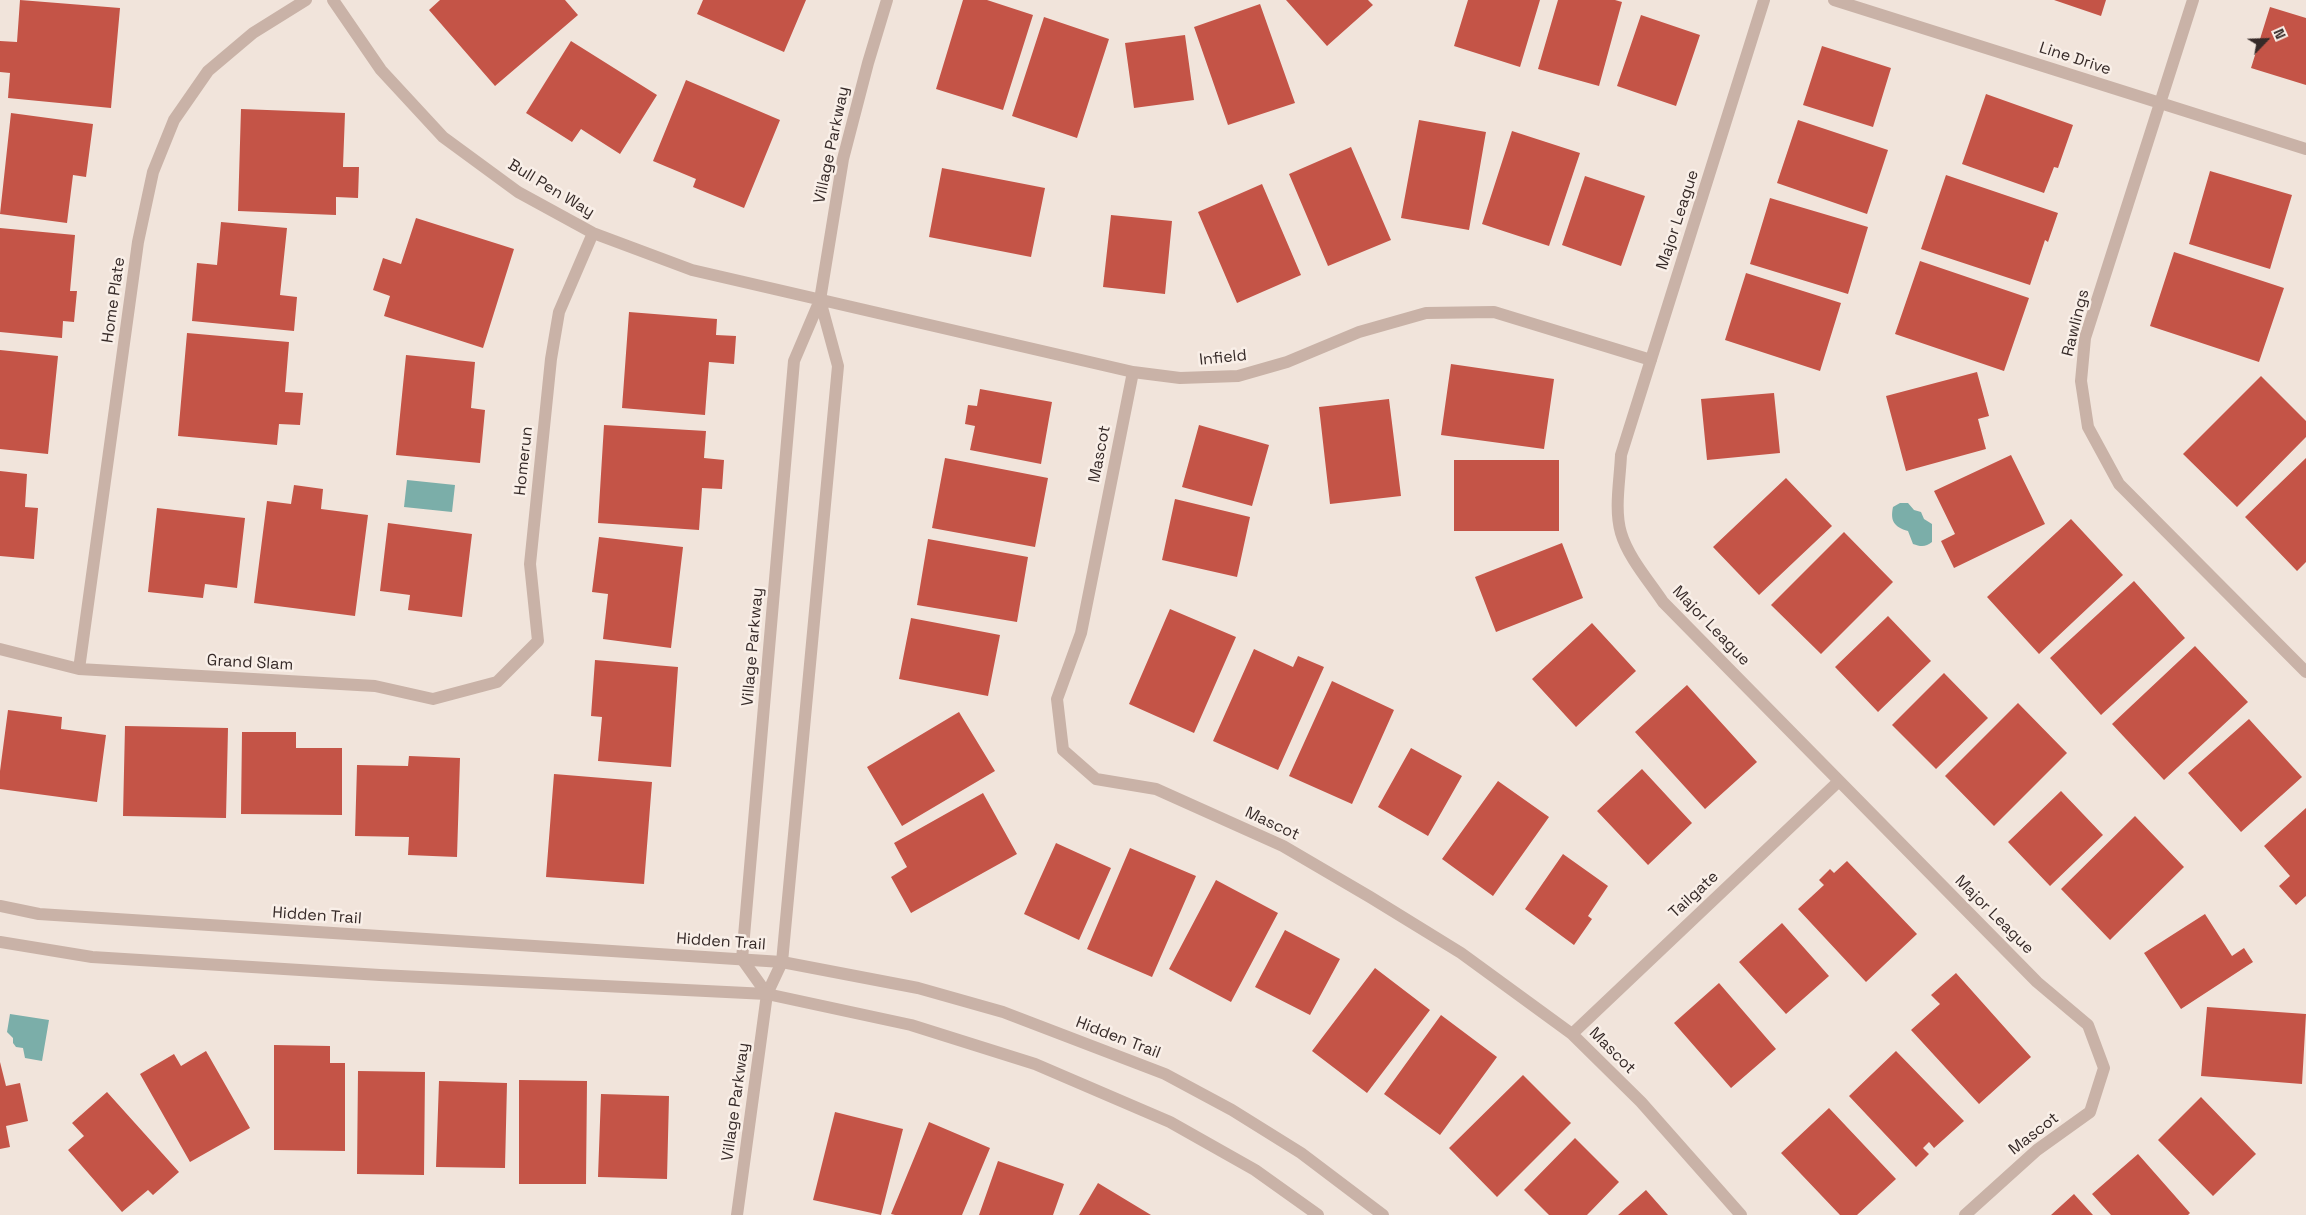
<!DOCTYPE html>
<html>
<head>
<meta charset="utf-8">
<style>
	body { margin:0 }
	#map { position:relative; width:2306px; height:1215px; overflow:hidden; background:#f1e4db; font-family:"Space Grotesk",sans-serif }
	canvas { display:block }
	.north { position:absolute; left:2241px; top:15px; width:50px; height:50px; -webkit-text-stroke:4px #f9efe8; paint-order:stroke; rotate:66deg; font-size:14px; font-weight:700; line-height:20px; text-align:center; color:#362a28 }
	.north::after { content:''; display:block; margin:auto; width:18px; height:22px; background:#362a28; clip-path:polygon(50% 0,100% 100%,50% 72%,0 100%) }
</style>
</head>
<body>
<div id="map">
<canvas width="2306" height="1215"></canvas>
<div class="north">N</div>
</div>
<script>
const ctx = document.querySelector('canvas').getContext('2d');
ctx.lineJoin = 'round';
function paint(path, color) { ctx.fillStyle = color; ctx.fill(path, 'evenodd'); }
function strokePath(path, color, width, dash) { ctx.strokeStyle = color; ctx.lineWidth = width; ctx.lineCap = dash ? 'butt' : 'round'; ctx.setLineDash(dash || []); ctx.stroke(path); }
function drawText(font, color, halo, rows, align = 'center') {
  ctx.font = font + ' "Space Grotesk",sans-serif'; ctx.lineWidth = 5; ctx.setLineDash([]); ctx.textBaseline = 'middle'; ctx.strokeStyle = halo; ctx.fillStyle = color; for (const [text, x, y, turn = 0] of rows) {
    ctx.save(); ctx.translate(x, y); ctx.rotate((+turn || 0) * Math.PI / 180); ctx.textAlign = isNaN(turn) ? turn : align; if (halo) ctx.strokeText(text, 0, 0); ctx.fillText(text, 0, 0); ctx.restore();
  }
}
paint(new Path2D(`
	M407 480 455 485 452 512 404 507Z
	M1900 503H1908L1914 510 1921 512 1924 519 1932 524V542C1926 547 1921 547 1913 544L1908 531C1894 527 1890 521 1893 507Z
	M10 1014 49 1020 42 1061 25 1058 23 1048 16 1047 13 1043V1038L7 1032Z`), '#7baea9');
paint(new Path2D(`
	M20 0 120 8 111 108 8 98 10 73 0 72V41L17 42Z
	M440 0H565L578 15 495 86 429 10Z
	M703 0H806L784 52 697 14Z
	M963 0H987L1033 15 1003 110 936 89Z
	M1286 0H1368L1373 5 1327 46Z
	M1468 0H1540L1520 67 1454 46Z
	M1558 0H1615L1622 2 1599 86 1538 69Z
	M2054 0H2106L2101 16Z
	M1260 4 1295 103 1228 125 1194 27Z
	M2270 7 2306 18V85L2251 68Z
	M1641 15 1700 35 1676 106 1617 86Z
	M1044 17 1109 39 1077 138 1012 116Z
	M1185 35 1194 100 1134 108 1125 43Z
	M571 41 657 95 620 154 581 129 572 142 526 113Z
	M1822 46 1891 68 1873 127 1803 105Z
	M686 80 780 120 744 208 693 187 696 179 653 161Z
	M1986 94 2073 125 2058 168 2054 167 2044 193 1962 164Z
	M241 109 345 113 343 167H359L358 198 336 197V215L238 211Z
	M11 113 93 124 86 177 73 175 67 223 0 214Z
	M1419 120 1486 132 1469 230 1401 218Z
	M1798 120 1888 150 1867 214 1777 183Z
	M1512 131 1580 153 1549 246 1482 224Z
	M1351 147 1391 240 1328 266 1289 174Z
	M942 168 1045 188 1031 257 929 237Z
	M2210 171 2292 195 2270 269 2189 244Z
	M1946 175 2058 213 2048 242 2045 240 2030 285 1921 249Z
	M1585 176 1645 196 1621 266 1562 245Z
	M1262 184 1301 275 1237 303 1198 212Z
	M1770 198 1868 227 1848 294 1750 264Z
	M1111 215 1172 221 1165 294 1103 287Z
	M416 218 514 249 483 348 384 316 390 296 373 290 383 258 401 264Z
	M221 222 287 228 280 295 297 297 294 331 192 321 197 263 217 265Z
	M0 228 75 235 70 291H77L74 322 63 321 62 338 0 332Z
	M2174 252 2284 288 2259 362 2150 326Z
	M1920 261 2029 298 2004 371 1895 334Z
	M1746 273 1841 303 1820 371 1725 340Z
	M629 312 717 319 716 335 736 336 734 364 709 362 705 415 622 408Z
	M187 333 289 342 285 392 303 393 300 425 279 424 277 445 178 436Z
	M0 350 58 356 48 454 0 449Z
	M406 355 475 362 471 408 485 410 480 463 396 455Z
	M1451 364 1554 379 1544 449 1441 435Z
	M1977 372 1989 416 1978 419 1986 449 1906 471 1886 396Z
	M2261 376 2306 421V437L2237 507 2183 454Z
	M980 389 1052 402 1041 464 970 450 975 426 965 424 968 405 977 406Z
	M1774 393 1780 453 1707 460 1701 399Z
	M1389 399 1401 496 1330 504 1319 407Z
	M604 425 706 431 704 458 724 460 722 489 702 488 699 530 598 523Z
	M1199 425 1269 445 1252 506 1182 487Z
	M2011 455 2045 524 1954 568 1941 541 1955 534 1934 491Z
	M945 458 1048 478 1035 547 932 528Z
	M2306 458V562L2297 571 2245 517Z
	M1454 460H1559V531H1454Z
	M0 471 27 474 25 507 38 508 34 559 0 556Z
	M1786 478 1832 526 1759 595 1713 547Z
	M294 485 323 489 321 509 368 515 355 616 254 603 267 501 291 504Z
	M1175 499 1250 517 1237 577 1162 560Z
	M157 508 245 518 237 588 205 584 203 598 148 592Z
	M2071 519 2123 575 2039 654 1987 597Z
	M388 523 472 534 462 617 408 610 410 595 380 591Z
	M1844 532 1893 582 1821 654 1771 605Z
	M599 537 683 547 671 648 603 639 608 594 592 592Z
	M928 539 1028 557 1017 622 917 605Z
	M1562 543 1583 598 1496 632 1475 577Z
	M2134 581 2185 638 2101 715 2050 658Z
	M1170 609 1236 637 1194 733 1129 704Z
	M1888 616 1931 661 1878 712 1835 667Z
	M911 618 1000 635 988 696 899 679Z
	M1592 623 1636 671 1576 727 1532 679Z
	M2195 646 2248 702 2164 780 2112 724Z
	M1254 649 1293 667 1298 656 1324 667 1278 770 1213 741Z
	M595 660 678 667 671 767 598 761 602 717 591 716Z
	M1944 673 1988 718 1936 769 1892 725Z
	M1332 681 1394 710 1352 804 1289 776Z
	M1687 685 1757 762 1705 809 1635 732Z
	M2018 703 2067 753 1994 826 1945 776Z
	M8 710 62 717 61 729 106 735 97 802 0 789V771Z
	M959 712 995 771 902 826 867 767Z
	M2249 719 2302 777 2241 832 2188 773Z
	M125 726 228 728 226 818 123 816Z
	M242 732H296V748H342V815L241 814Z
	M1411 748 1462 776 1428 836 1378 807Z
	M409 756 460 758 457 857 408 855 409 837 355 836 357 765 408 766Z
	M1642 769 1692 823 1648 865 1597 811Z
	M554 774 652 782 644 884 546 877Z
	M1498 781 1549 817 1493 896 1442 859Z
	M2061 791 2103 835 2050 886 2008 842Z
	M983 793 1017 854 911 913 891 877 907 867 894 843Z
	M2306 808V896L2296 905 2279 886 2290 876 2264 846Z
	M2135 816 2184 867 2110 940 2061 889Z
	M1056 843 1111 868 1079 940 1024 914Z
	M1130 848 1196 876 1152 977 1087 949Z
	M1563 854 1608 886 1588 916 1592 919 1574 945 1525 909Z
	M1847 861 1917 934 1866 982 1798 909 1824 885 1819 880 1830 869 1834 873Z
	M1216 880 1278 913 1231 1002 1169 969Z
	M2205 914 2232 956 2244 948 2253 962 2181 1009 2144 953Z
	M1782 923 1829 976 1786 1014 1739 962Z
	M1285 930 1340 959 1310 1015 1255 987Z
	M1375 968 1430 1010 1367 1093 1312 1051Z
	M1956 973 2031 1057 1979 1104 1911 1030 1940 1004 1931 995Z
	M1719 983 1776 1049 1731 1088 1674 1023Z
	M2207 1007 2306 1014 2302 1084 2201 1076Z
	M1441 1015 1497 1057 1440 1135 1384 1094Z
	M274 1045 330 1046V1063H345V1151L274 1150Z
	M206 1051 250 1128 190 1162 140 1074 174 1054 181 1066Z
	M1896 1051 1964 1121 1934 1148 1929 1142 1923 1148 1929 1154 1916 1167 1849 1096Z
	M0 1062 6 1086 20 1083 28 1121 6 1126 10 1147 0 1149Z
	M358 1071 425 1072 424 1175 357 1174Z
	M1523 1075 1571 1123 1497 1197 1449 1148Z
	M519 1080 587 1081 586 1184H519Z
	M439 1081 507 1083 505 1168 436 1167Z
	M107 1092 179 1172 153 1195 148 1190 122 1212 68 1150 84 1136 72 1123Z
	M601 1094 669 1096 667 1179 598 1177Z
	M2201 1097 2256 1154 2213 1196 2158 1140Z
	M1829 1108 1896 1179 1857 1215H1840L1781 1153Z
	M835 1112 903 1129 881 1215 813 1200Z
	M929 1122 990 1148 962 1215H895L891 1214Z
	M1575 1138 1619 1182 1587 1215H1549L1524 1190Z
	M2138 1154 2190 1213 2188 1215H2111L2092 1194Z
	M998 1161 1064 1184 1053 1215H979Z
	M1098 1183 1151 1215H1079Z
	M1646 1190 1668 1215H1618Z
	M2074 1194 2093 1215H2051Z`), '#c45447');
strokePath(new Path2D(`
	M333 0 381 70 443 137 518 192 593 233 692 270 1133 372 1180 378 1238 376 1287 362 1359 332 1426 313 1494 312 1651 360
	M1764 0 1621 455C1620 480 1614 509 1621 533 1628 557 1649 581 1663 602L2037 982 2088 1025 2104 1068 2090 1112 2037 1150 1965 1215
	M1834 0 2306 149
	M2193 0 2085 338 2081 381 2088 427 2119 484 2306 672
	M1133 372 1081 633 1057 699 1063 750 1096 779 1156 789 1283 846 1370 897 1461 953 1572 1034 1641 1102 1741 1215
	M0 649 79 669 375 686 433 699 497 682 538 641 530 564 551 359 559 312 593 233
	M79 669 138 242 153 172 174 120 208 71 253 33 306 0
	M767 994 742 959 794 361 820 300 843 159 868 63 887 0
	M1572 1034 1839 781
	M737 1215 767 994 782 962 838 366 820 300`), '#c9b2a7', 12);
strokePath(new Path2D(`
	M0 906 39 914 782 962 918 988 1003 1012 1165 1074 1232 1110 1301 1153 1383 1215
	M0 942 92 957 380 975 767 994 911 1025 1035 1064 1170 1122 1255 1170 1318 1215`), '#c9b2a7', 12);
drawText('16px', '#362a28', '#f9efe8', [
	["Line Drive",2075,59,18],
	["Village Parkway",832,145,-78],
	["Bull Pen Way",551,189,31],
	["Major League",1678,220,-72],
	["Home Plate",114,300,-82],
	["Rawlings",2076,323,-76],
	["Infield",1223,358,-6],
	["Mascot",1100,454,-79],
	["Homerun",524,461,-84],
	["Major League",1711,626,46],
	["Village Parkway",753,647,-85],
	["Grand Slam",250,663,3],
	["Mascot",1272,824,25],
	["Tailgate",1694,895,-43],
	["Major League",1994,915,45],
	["Hidden Trail",317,916,4],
	["Hidden Trail",721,942,4],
	["Hidden Trail",1118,1038,21],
	["Mascot",1612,1051,45],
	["Village Parkway",736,1102,-82],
	["Mascot",2034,1134,-38]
]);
</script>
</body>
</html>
